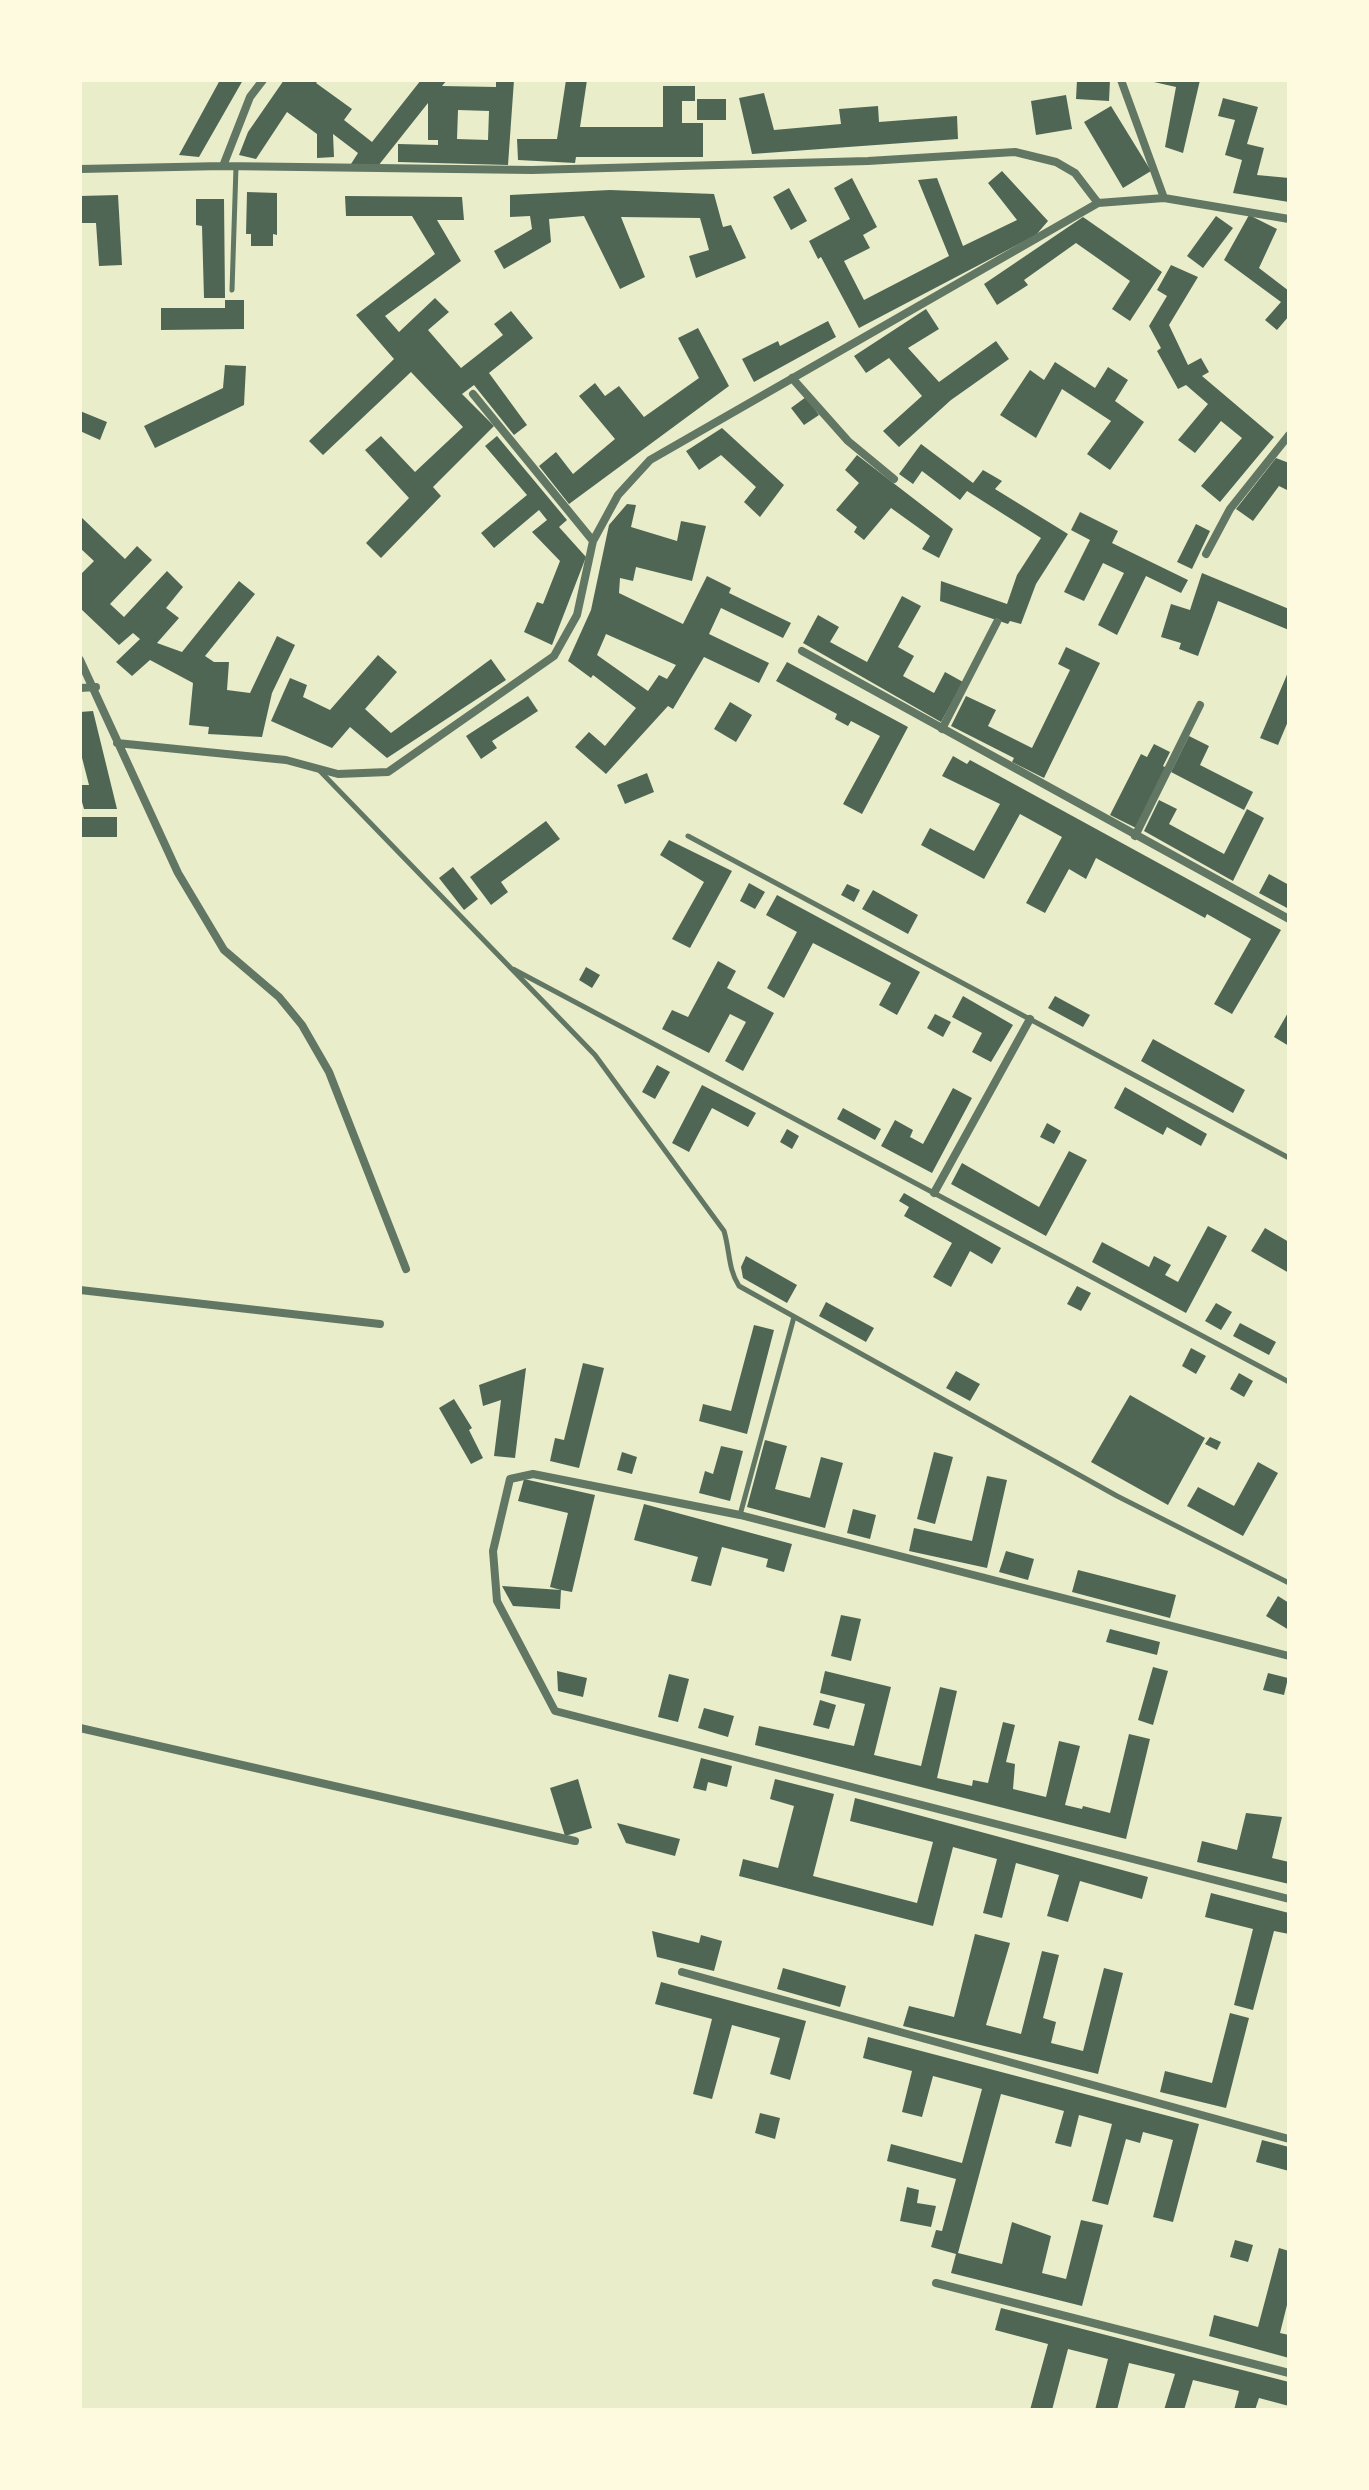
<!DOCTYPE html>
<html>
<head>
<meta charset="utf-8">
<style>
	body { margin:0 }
	#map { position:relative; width:1369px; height:2490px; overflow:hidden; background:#e9edc9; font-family:Lato,sans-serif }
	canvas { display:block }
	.frame { position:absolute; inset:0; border:82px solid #fefae0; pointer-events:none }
</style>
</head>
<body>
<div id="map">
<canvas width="1369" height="2490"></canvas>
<div class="frame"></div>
</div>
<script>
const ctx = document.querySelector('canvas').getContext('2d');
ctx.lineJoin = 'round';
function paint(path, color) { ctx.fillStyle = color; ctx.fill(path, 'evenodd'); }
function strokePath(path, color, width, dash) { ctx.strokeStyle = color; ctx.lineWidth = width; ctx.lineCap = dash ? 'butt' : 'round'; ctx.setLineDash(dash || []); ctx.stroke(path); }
paint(new Path2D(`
	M220 80H243L199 157 179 155Z
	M284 80H319L316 83 352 109 344 120 372 142 421 80H447L442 86 496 87V80H514L508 165 398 162V144L438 145V140H428V103L378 166 351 164 358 153 333 134 334 157 317 158V134L287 112 256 159 239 155 248 132ZM458 110 489 111 488 140 457 139Z
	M566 80H587L580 127H663V86H695V101H682V123H703V157H576L575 163 518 160 517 139H557Z
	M1077 80H1110L1109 101 1076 99Z
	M1145 80H1200L1183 153 1165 147 1176 87Z
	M764 93 774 130 841 124 839 109 878 106 879 122 957 116 958 139 752 154 739 98Z
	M1066 95 1072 129 1036 135 1031 101Z
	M1223 98 1258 107 1247 144 1264 148 1257 175 1289 178V202L1233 193 1242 160 1225 155 1235 120 1218 116Z
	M697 99H726V120H697Z
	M1111 106 1151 171 1123 188 1084 122Z
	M1002 171 1048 221 1036 235 859 328 821 257 818 259 809 241 850 219 834 188 852 178 877 227 863 235 870 248 844 261 864 300 949 256 918 180 937 178 963 246 1017 220 988 183Z
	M789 188 807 221 791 230 773 197Z
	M610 190 714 194 723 227 731 225 746 258 696 278 689 256 709 250 700 218 621 217 645 277 620 289 584 216 549 219 551 242 504 269 494 251 532 229 530 216 510 217V195Z
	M247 192 277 193V235L273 234V246H251V234H246Z
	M118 195 122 265 99 266 96 223H80V196Z
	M345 196 462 197 464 220H437L461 261 385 316 399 332 435 298 449 312 428 330 461 368 503 335 494 324 511 311 533 338 489 373 527 425 514 435 474 385 462 394 494 426 433 487 441 496 381 558 366 543 409 498 365 450 381 436 415 472 463 427 411 372 323 455 309 441 394 359 356 315 435 254 412 216H346Z
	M196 199H224L225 298H204L202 226 196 225Z
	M1249 215 1277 229 1259 268 1289 291V316L1277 330 1265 320 1281 302 1224 260Z
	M1216 216 1233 228 1203 268 1187 256Z
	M1083 217 1162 272 1130 321 1112 309 1130 281 1076 243 1024 280 1028 285 997 305 984 284Z
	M1171 265 1198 277 1169 325 1188 365 1201 358 1209 372 1202 376 1274 437 1220 502 1201 486 1242 438 1221 421 1195 453 1178 440 1208 404 1186 385 1178 389 1157 351 1161 348 1149 326 1167 296 1157 290Z
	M225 300H244V329L161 330V308H225Z
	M926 309 939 329 908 348 939 382 996 341 1009 359 951 400 899 447 883 431 922 396 889 358 866 373 854 356Z
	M828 321 836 337 754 382 742 359 778 341 780 346Z
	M698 328 729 386 569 504 539 466 556 452 573 474 615 439 579 396 595 383 605 396 619 386 644 417 699 378 678 338Z
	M1055 362 1095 388 1108 367 1128 380 1115 401 1144 422 1110 470 1087 454 1111 421 1062 389 1036 438 1000 415 1030 370 1044 380Z
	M225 365 246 366 244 405 155 448 144 426 223 388Z
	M806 397 819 415 804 425 791 408Z
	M80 411 107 422 100 440 80 431Z
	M722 428 784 485 760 517 744 502 756 487 721 455 699 470 686 451Z
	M497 436 567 520 559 527 586 557 552 645 524 632 537 602 543 604 560 561 532 532 547 520 539 510 494 548 481 533 527 495 485 446Z
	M921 444 973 483 983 470 1002 481 995 489 1068 534 1036 584 1021 624 1010 621 1008 624 940 601 941 581 1007 604 1017 575 1041 538 967 491 960 500 922 471 913 484 899 474Z
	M857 455 953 529 939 558 922 549 930 536 891 508 864 540 854 532 857 527 836 510 859 483 845 470Z
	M1276 458 1289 463V491L1279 486 1253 521 1236 509Z
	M627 504 636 505 631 527 677 541 681 521 706 526 692 581 636 567 633 581 620 578 619 593 683 624 707 576 731 588 729 593 791 623 783 638 721 608 709 634 769 663 759 683 704 657 673 709 668 706 606 774 575 747 589 732 605 746 636 708 593 675 591 678 568 661 591 610 609 525ZM606 634 676 665 667 679 659 675 648 691 597 655Z
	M1080 512 1118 531 1112 543 1188 580 1181 593 1146 576 1117 635 1098 625 1124 573 1103 563 1084 601 1064 592 1090 540 1071 530Z
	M80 516 125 559 137 546 152 560 110 604 124 617 167 571 183 587 166 608 179 618 157 643 182 652 239 581 255 594 205 656 214 662H229L227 690 250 693 277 636 295 645 272 693 262 737 208 734 209 727 189 725 193 683 150 660 132 676 116 662 140 639 133 633 119 645 80 608V575L94 561 80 548Z
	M1196 524 1210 531 1192 569 1177 562Z
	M1202 573 1289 609V630L1218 601 1198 656 1179 649 1181 643 1161 637 1171 604 1190 610Z
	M902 596 921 606 898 647 914 656 903 676 934 693 945 672 963 682 941 722 803 643 818 615 839 627 830 642 867 662Z
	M1066 647 1100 663 1044 778 1012 762 1014 758 951 726 966 696 996 710 988 726 1032 748 1070 670 1058 664Z
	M378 655 397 672 365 709 391 733 491 659 506 680 387 758 350 727 332 748 271 721 290 678 307 685 303 697 330 710Z
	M787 662 908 727 862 814 843 804 880 736 851 721 848 726 835 719 837 714 776 681Z
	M1289 670V719L1278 745 1260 738Z
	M528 696 538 711 492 741 497 748 481 759 466 736Z
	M730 702 752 715 736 742 714 729Z
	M93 711 117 809H84L80 795V785H89L80 750V712Z
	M1189 736 1209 746 1200 765 1253 792 1244 810 1171 772Z
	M1154 744 1170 752 1163 766 1167 768 1136 828 1110 815 1141 754 1147 757Z
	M953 756 967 764 970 760 1281 930 1232 1014 1214 1004 1251 939 1207 914 1205 918 1096 858 1086 879 1069 869 1045 913 1026 903 1062 837 1020 814 984 879 921 845 930 828 974 851 1000 804 942 776Z
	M647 773 654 792 625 804 617 785Z
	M1159 800 1177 809 1169 824 1224 854 1247 809 1264 818 1233 881 1144 831Z
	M80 817H117V837H80Z
	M546 821 560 839 501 882 508 892 491 905 470 877Z
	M669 840 732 871 690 948 672 939 704 882 660 855Z
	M453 867 478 899 464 910 439 878Z
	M1269 874 1289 885V909L1259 893Z
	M749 883 765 892 755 909 740 901Z
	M847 884 860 890 854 902 841 895Z
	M873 890 918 915 908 934 862 909Z
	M777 895 920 972 897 1015 879 1005 891 983 813 943 784 998 767 988 797 932 766 915Z
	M718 961 736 971 727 988 774 1013 743 1071 725 1061 746 1022 730 1014 709 1053 662 1029 672 1010 688 1017Z
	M586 967 600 975 592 988 579 980Z
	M963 996 1013 1025 991 1062 972 1052 982 1033 952 1017Z
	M1055 996 1090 1015 1083 1027 1048 1008Z
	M1289 1011V1046L1274 1037Z
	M935 1014 951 1022 943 1037 927 1028Z
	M1153 1039 1245 1090 1233 1113 1141 1061Z
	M657 1065 670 1072 655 1099 642 1092Z
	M702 1085 756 1113 748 1127 712 1108 689 1152 672 1143Z
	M1125 1087 1207 1134 1201 1146 1167 1127 1163 1135 1114 1108Z
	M953 1088 972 1098 932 1173 881 1146 895 1120 913 1130 910 1137 923 1144Z
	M843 1108 881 1129 875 1140 837 1119Z
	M1047 1123 1061 1131 1054 1144 1040 1137Z
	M787 1129 799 1136 792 1149 780 1142Z
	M1069 1151 1087 1160 1046 1236 951 1184 962 1163 1039 1207Z
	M904 1193 1001 1248 992 1264 970 1251 951 1287 933 1277 952 1243 904 1216 909 1207 899 1201Z
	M1208 1226 1227 1236 1186 1313 1092 1262 1102 1242 1149 1267 1154 1256 1171 1265 1165 1275 1178 1282Z
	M1265 1228 1289 1242V1273L1251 1251Z
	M746 1256 797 1285 787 1303 743 1278 741 1267Z
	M1077 1286 1091 1293 1081 1311 1067 1304Z
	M826 1302 874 1328 866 1342 819 1316Z
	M1216 1303 1232 1312 1221 1330 1205 1321Z
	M1240 1323 1276 1342 1269 1355 1233 1336Z
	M754 1325 774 1330 747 1434 699 1421 703 1404 731 1411Z
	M1191 1348 1206 1356 1196 1374 1182 1366Z
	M583 1363 604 1368 579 1468 550 1461 555 1438 564 1440Z
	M526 1368 515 1458 494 1456 501 1400 483 1406 479 1385Z
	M956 1371 980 1384 970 1401 946 1388Z
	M1239 1373 1253 1381 1244 1397 1230 1389Z
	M1130 1395 1205 1438 1168 1505 1091 1462Z
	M454 1399 472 1428 469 1430 483 1458 471 1464 439 1408Z
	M1210 1437 1221 1442 1217 1450 1205 1444Z
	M765 1440 787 1446 775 1489 810 1498 821 1457 843 1463 825 1528 747 1507Z
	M721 1446 743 1451 730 1501 699 1493 705 1471 713 1474Z
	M622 1452 637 1457 632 1474 617 1470Z
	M934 1452 953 1457 935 1524 917 1519Z
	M1258 1462 1278 1473 1243 1536 1187 1506 1198 1487 1234 1506Z
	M987 1476 1007 1480 987 1568 909 1551 914 1528 972 1541Z
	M524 1479 595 1495 572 1592 561 1590 560 1609 513 1606 502 1586 561 1590 550 1587 568 1513 518 1501Z
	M644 1504 792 1544 784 1572 766 1567 768 1559 722 1547 711 1586 691 1581 698 1557 634 1540Z
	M853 1509 876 1515 870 1539 847 1533Z
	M1006 1551 1034 1559 1028 1580 999 1572Z
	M1078 1570 1176 1595 1170 1618 1072 1592Z
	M1278 1596 1289 1603V1630L1266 1616Z
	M841 1615 861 1619 851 1661 831 1656Z
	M1110 1629 1160 1642 1157 1655 1106 1642Z
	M1153 1667 1168 1671 1153 1725 1138 1720Z
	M557 1671 587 1678 583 1697 558 1691Z
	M825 1671 891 1687 874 1755 921 1766 940 1687 957 1691 937 1778 972 1786 973 1780 988 1783 1003 1722 1015 1725 1006 1762 1015 1764 1013 1789 1046 1797 1059 1741 1080 1746 1065 1805 1082 1809 1083 1806 1110 1813 1129 1734 1150 1739 1126 1839 755 1745 759 1726 854 1746 865 1704 820 1693Z
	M1268 1673 1288 1678 1284 1695 1263 1690Z
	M669 1674 689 1679 678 1722 658 1717Z
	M820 1700 836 1705 829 1729 813 1725Z
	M704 1708 734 1716 728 1737 698 1728Z
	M701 1758 732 1766 727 1787 708 1782 706 1791 693 1788Z
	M578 1779 592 1828 565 1836 550 1788Z
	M775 1779 834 1794 813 1876 917 1903 933 1842 850 1821 855 1798 1148 1877 1142 1899 1080 1881 1068 1922 1047 1916 1059 1875 1016 1863 1002 1918 983 1913 997 1859 953 1847 933 1926 739 1876 743 1859 778 1868 794 1806 770 1799Z
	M1246 1813 1282 1817 1272 1858 1289 1862V1884L1197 1862 1202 1841 1237 1850Z
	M617 1823 680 1839 675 1856 626 1843Z
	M1211 1893 1289 1913V1934L1274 1931 1253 2010 1234 2005 1253 1929 1205 1917Z
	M652 1931 699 1943 701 1935 722 1941 714 1971 657 1957Z
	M975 1934 1010 1943 986 2025 1021 2034 1042 1951 1059 1955 1043 2018 1056 2022 1051 2043 1083 2051 1104 1968 1123 1973 1098 2074 903 2026 909 2006 954 2017Z
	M783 1968 846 1986 840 2007 777 1989Z
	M661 1982 806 2021 790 2080 770 2074 780 2038 732 2025 712 2099 693 2094 712 2019 655 2004Z
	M1230 2013 1249 2018 1226 2108 1160 2092 1165 2071 1212 2083Z
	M868 2037 1199 2124 1173 2222 1153 2217 1173 2140 1143 2132 1140 2143 1126 2139 1108 2205 1092 2201 1112 2124 1079 2115 1071 2147 1055 2143 1064 2111 1001 2094 958 2253 1002 2264 1012 2222 1051 2236 1042 2273 1066 2279 1081 2220 1103 2225 1082 2306 951 2273 956 2254 931 2247 936 2230 942 2231 956 2179 887 2161 891 2144 962 2163 982 2089 933 2076 922 2117 902 2112 912 2071 863 2058Z
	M760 2113 780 2118 775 2139 755 2133Z
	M1262 2140 1289 2147V2171L1256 2162Z
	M907 2187 919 2190 917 2203 936 2206 931 2227 900 2221Z
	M1235 2240 1253 2245 1248 2262 1230 2257Z
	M1279 2248 1289 2251V2297L1280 2333 1289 2335V2358L1209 2336 1214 2315 1258 2327Z
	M1001 2308 1289 2382V2406L1259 2398 1255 2410H1234L1239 2391 1193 2380 1184 2410H1164L1175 2374 1129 2363 1117 2410H1095L1108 2359 1068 2349 1052 2410H1030L1048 2344 995 2330Z`), '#4f6655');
strokePath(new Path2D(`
	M232 290 236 167
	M319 770 595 1055 724 1231C730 1251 728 1269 739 1286L1117 1496 1289 1583
	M688 836 1289 1158
	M513 969 1289 1382
	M740 1515 794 1317`), '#617663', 5);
strokePath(new Path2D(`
	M1121 80 1164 198
	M223 166 250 97 263 80
	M80 169 223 166 532 170 868 161 1015 152 1056 162 1075 173 1098 203 1164 198 1289 219
	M792 378 848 441 894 479
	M473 394 593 541
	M1206 554 1230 509 1289 435
	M802 651 1289 919
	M80 660 178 873 224 950 279 997 302 1025 329 1072 406 1269
	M80 688 96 687
	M942 729 997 622
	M117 743 286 760 338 774 388 772 554 656 577 615 593 541 618 495 650 460 1098 203
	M1135 836 1200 705
	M934 1193 1030 1019
	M80 1290 380 1324
	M1289 1656 740 1515 533 1474 510 1479 493 1551 497 1601 555 1711 1289 1899
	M80 1728 575 1841
	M682 1972 1289 2139
	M936 2283 1289 2373`), '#617663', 8);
</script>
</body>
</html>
